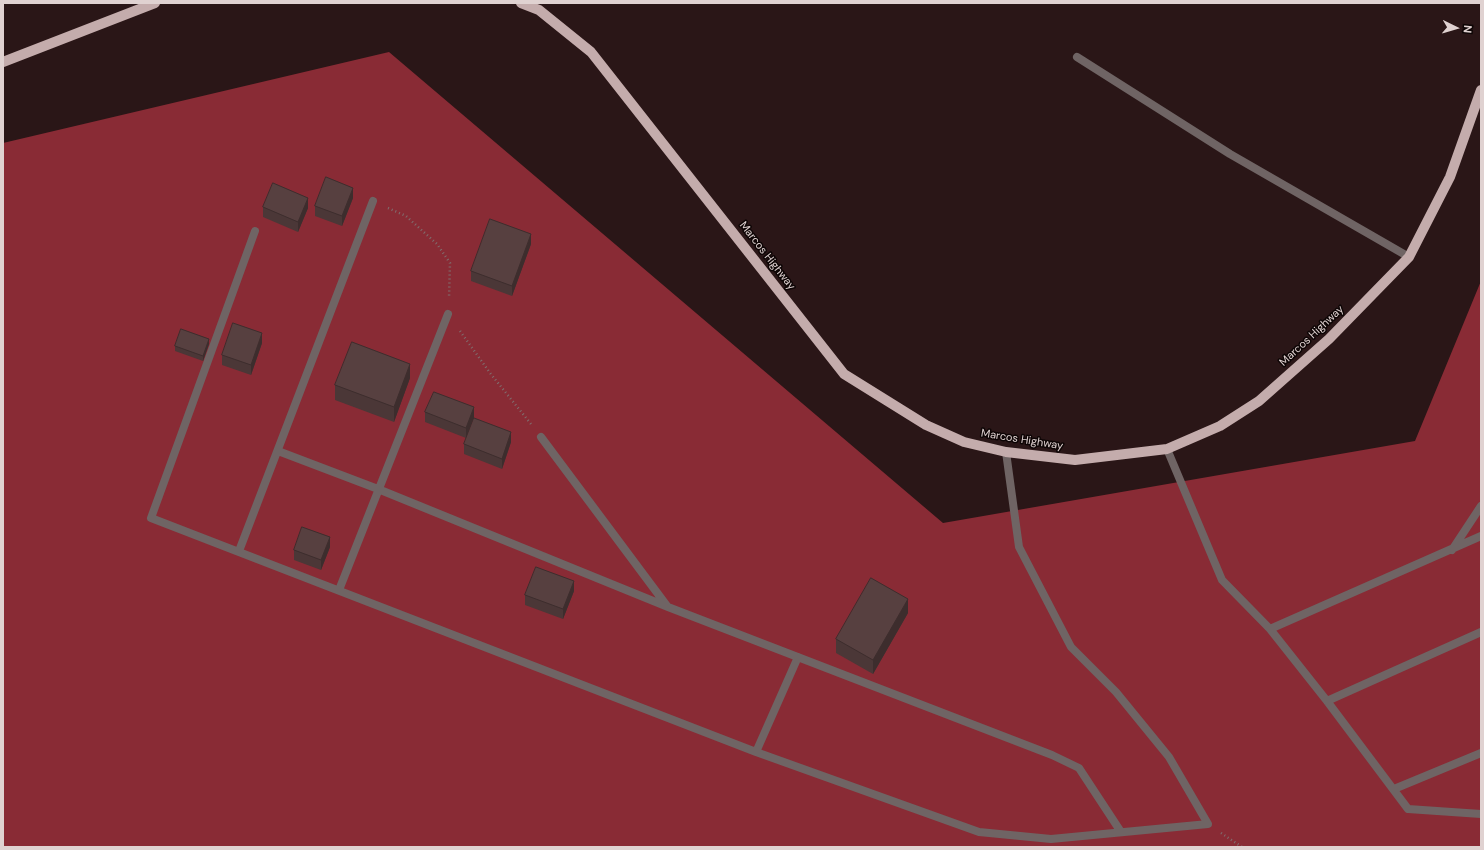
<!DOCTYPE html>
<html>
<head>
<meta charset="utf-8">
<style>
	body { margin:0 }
	#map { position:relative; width:1484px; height:850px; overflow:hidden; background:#2a1617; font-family:"DM Sans",sans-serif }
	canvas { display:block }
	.frame { position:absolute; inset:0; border:4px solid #e0d2d1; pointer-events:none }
	.north { position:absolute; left:1436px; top:8px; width:40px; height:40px; -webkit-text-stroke:3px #0d0505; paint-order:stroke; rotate:95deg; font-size:11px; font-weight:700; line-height:16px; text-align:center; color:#e0d2d1 }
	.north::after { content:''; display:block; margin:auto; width:14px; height:18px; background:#e0d2d1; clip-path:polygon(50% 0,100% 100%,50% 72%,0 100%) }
</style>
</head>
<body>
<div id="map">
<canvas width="1484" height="850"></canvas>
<div class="frame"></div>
<div class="north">N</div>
</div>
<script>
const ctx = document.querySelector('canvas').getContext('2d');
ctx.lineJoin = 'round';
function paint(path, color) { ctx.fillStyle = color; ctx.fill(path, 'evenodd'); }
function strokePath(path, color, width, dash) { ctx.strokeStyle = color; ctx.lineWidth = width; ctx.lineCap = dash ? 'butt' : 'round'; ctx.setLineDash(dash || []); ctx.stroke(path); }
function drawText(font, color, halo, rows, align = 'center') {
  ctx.font = font + ' "DM Sans",sans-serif'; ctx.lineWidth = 3; ctx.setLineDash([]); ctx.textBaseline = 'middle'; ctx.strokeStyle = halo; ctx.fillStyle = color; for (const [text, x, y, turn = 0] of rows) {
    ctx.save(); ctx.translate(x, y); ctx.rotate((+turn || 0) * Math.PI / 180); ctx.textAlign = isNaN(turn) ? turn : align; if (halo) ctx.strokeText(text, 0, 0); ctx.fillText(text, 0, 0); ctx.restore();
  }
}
paint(new Path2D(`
	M389 52 943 523 1415 441 1481 281V847H3V143Z`), '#892b35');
strokePath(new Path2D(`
	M388 208 406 216 437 244 450 263 449 298
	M460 331 490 373 531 424
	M1221 833 1242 847`), '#806e6f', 2.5, [1, 3]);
strokePath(new Path2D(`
	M1077 57 1230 154 1409 257
	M255 231 151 518 756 752 979 832 1051 839 1208 824 1169 757 1116 692 1071 647 1019 547 1006 452
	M541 437 667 606
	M1167 449 1222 580 1270 629 1327 701 1408 809 1481 814
	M278 451 378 489 668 607 1052 755 1079 768 1121 832
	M1452 550 1481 506
	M239 551 373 201
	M339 590 448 314
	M1270 629 1481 536
	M1327 701 1481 632
	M756 752 798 657
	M1394 789 1481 753`), '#6f6464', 8);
strokePath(new Path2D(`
	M521 3 539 10 591 52 844 374 926 425 964 442 1006 452 1075 460 1167 449 1220 426 1259 401 1329 339 1409 257 1450 177 1481 90
	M3 62 155 3`), '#c4acac', 10);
paint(new Path2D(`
	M353 198 342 226 315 216V206Z
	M263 207 308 208 298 232 263 217Z
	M531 244 512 296 471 281V271Z
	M262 343 251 375 222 365V355Z
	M209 344 203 361 175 351V346Z
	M410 378 394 422 335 400V385Z
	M425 412 474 417 466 438 425 422Z
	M511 442 502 469 464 454V444Z
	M330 547 321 570 294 560V550Z
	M574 591 563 619 525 605V595Z
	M908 613 873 674 836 653V639Z`), '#4b3737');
paint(new Path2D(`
	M353 188V198L342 226V216Z
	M308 198V208L298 232V222Z
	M531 234V244L512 296V286Z
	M262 333V343L251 375V365Z
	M209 339V344L203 361V356Z
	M410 364V378L394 422V407Z
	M474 407V417L466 438V428Z
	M511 432V442L502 469V459Z
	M330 537V547L321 570V560Z
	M574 581V591L563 619V609Z
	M908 599V613L873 674V660Z`), '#3d2d2d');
const building = new Path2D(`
	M326 177 353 188 342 216 315 206Z
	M273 183 308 198 298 222 263 207Z
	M490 219 531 234 512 286 471 271Z
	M233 323 262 333 251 365 222 355Z
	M181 329 209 339 203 356 175 346Z
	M352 342 410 364 394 407 335 385Z
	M434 392 474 407 466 428 425 412Z
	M474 418 511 432 502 459 464 444Z
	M302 527 330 537 321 560 294 550Z
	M536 567 574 581 563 609 525 595Z
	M871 578 908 599 873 660 836 639Z`);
paint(building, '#574040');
strokePath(building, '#3d2d2d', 1);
drawText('11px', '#e0d2d1', '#0d0505', [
	["Marcos Highway",767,256,52],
	["Marcos Highway",1312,336,-43],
	["Marcos Highway",1022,440,9]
]);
</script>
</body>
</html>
